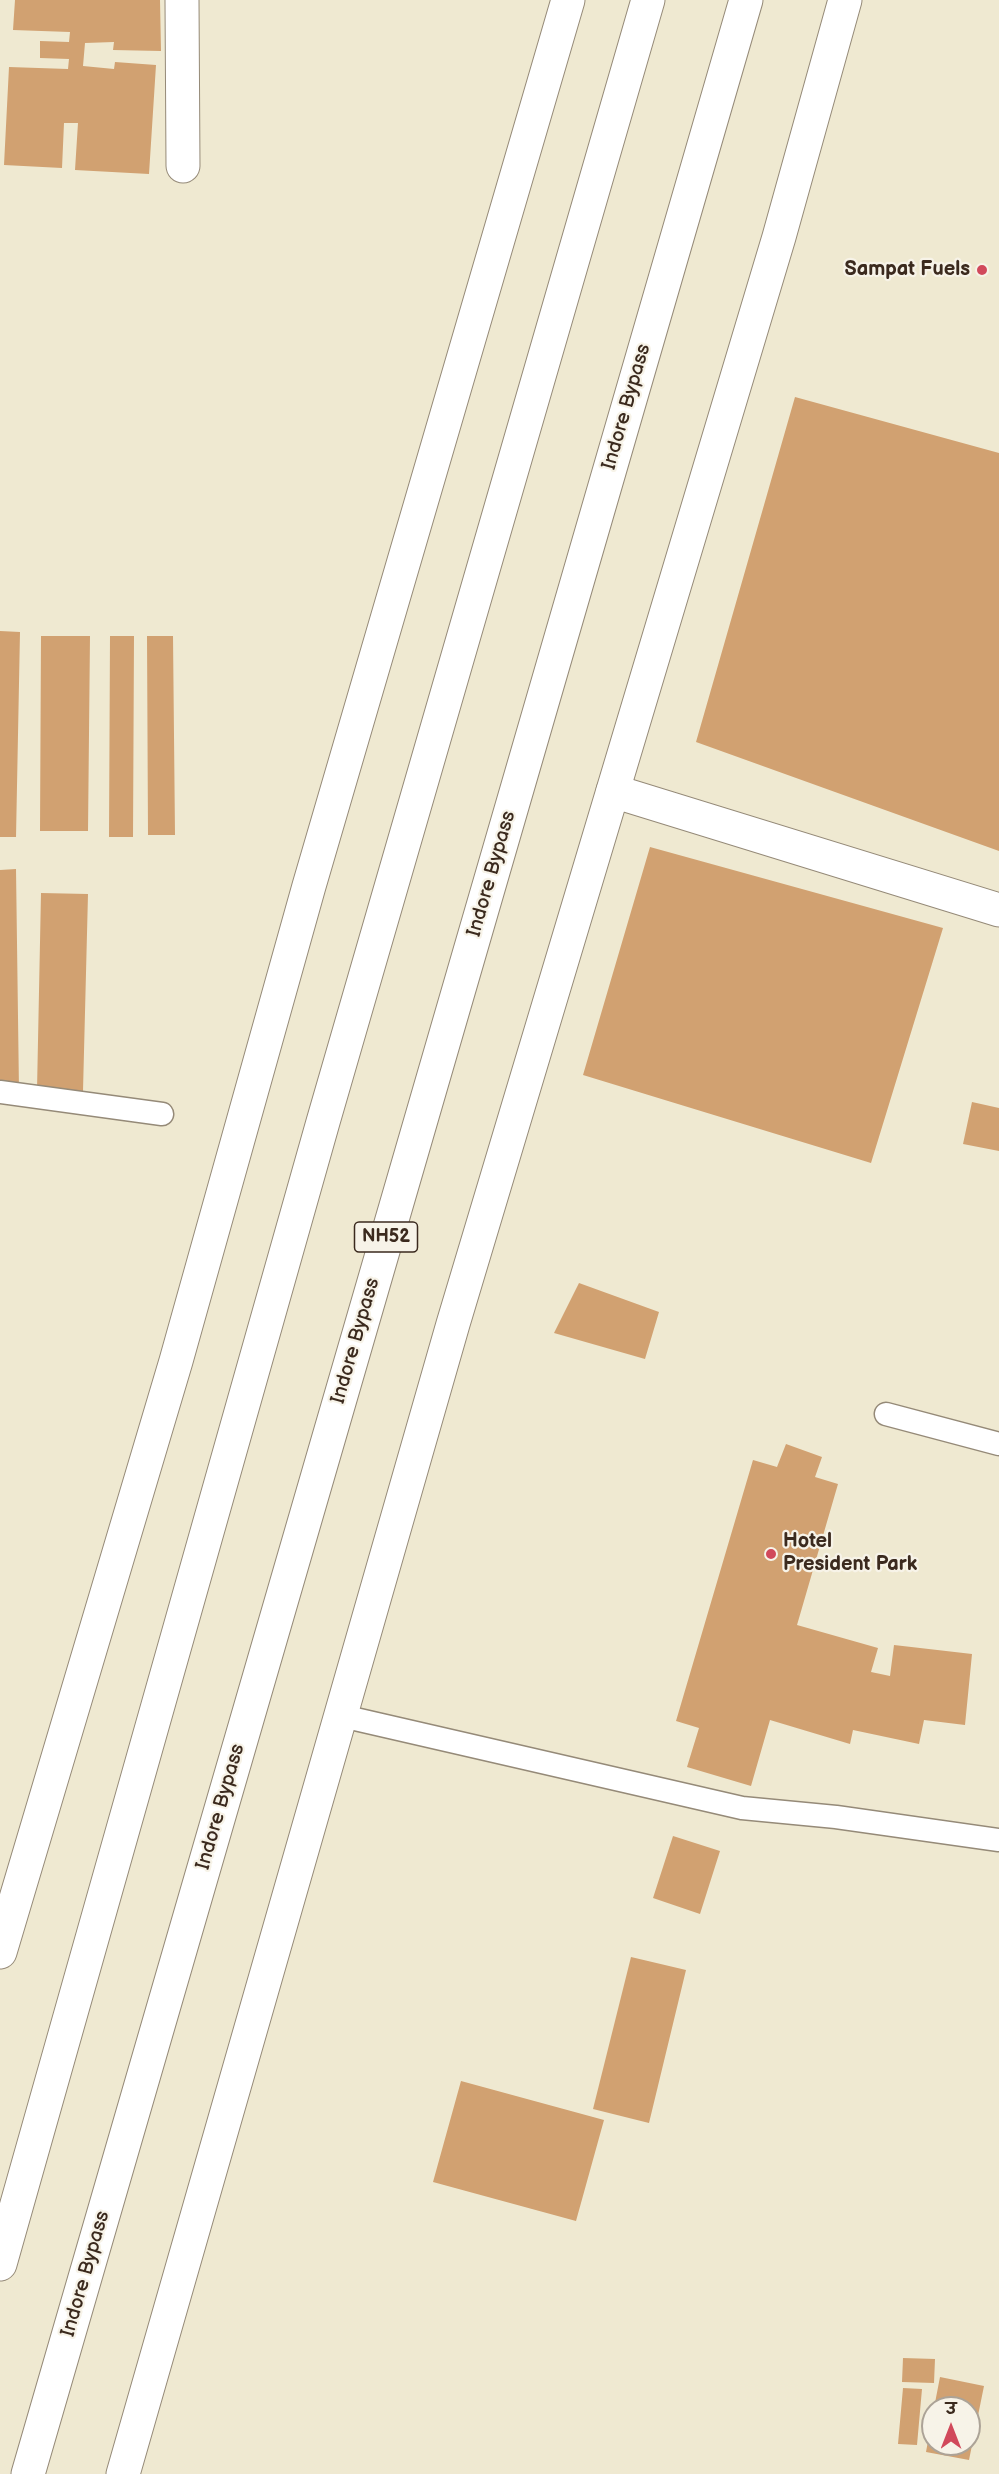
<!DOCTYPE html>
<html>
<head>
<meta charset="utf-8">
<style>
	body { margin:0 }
	#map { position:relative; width:999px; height:2474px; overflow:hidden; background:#efe9d1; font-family:"Balsamiq Sans","Playpen Sans Deva",sans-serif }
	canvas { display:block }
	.north { position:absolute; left:921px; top:2396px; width:60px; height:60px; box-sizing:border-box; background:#f7f3e8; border:2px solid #aca397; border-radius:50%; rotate:0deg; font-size:16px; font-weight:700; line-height:24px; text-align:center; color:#3b2a1e }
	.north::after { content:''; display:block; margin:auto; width:21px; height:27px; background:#d1495b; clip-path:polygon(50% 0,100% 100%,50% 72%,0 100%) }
</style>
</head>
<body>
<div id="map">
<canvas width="999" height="2474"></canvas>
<div class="north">उ</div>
</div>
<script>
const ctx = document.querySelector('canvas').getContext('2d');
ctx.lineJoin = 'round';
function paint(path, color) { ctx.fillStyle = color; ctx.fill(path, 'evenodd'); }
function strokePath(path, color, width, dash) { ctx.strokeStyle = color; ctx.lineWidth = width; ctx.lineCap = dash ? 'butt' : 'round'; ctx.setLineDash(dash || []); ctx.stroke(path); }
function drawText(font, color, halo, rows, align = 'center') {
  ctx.font = font + ' "Balsamiq Sans",sans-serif'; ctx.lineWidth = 4.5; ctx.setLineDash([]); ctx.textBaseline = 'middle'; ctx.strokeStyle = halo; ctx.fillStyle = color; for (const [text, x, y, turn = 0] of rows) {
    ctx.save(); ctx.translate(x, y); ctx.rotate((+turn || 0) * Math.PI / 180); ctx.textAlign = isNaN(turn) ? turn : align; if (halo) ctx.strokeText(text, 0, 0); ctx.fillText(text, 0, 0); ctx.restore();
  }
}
paint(new Path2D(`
	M15 0H160L161 51 113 50 114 42 85 43 83 66 114 69 115 62 156 65 149 174 75 170 78 123H64L62 168 4 165 9 67 68 69 69 59 40 58V41L69 42 70 32 13 30Z
	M795 397 999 453V851L696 742Z
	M0 631 20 632 16 837H0Z
	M41 636H90L88 831H40Z
	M110 636H134L133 837H109Z
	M147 636H173L175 835H148Z
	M650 847 943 928 871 1163 583 1075Z
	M16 869 19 1091H0V870Z
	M41 893 88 894 83 1091 37 1090Z
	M972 1102 999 1108V1151L963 1144Z
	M579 1283 659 1312 645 1359 554 1333Z
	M786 1444 822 1457 815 1477 838 1484 797 1625 878 1648 871 1672 890 1676 894 1645 972 1654 965 1725 924 1720 919 1744 853 1730 850 1744 770 1720 751 1786 687 1767 699 1728 676 1721 753 1460 777 1467Z
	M673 1836 720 1851 700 1914 653 1898Z
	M631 1957 686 1970 649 2123 593 2109Z
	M461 2081 604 2120 576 2221 433 2182Z
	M903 2358 935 2359 934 2383 902 2382Z
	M940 2377 984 2386 969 2460 926 2452 932 2419 933 2444H969V2408H934Z
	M903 2388 922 2389 917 2445 898 2444Z`), '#d1a171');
const lane = new Path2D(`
	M0 1092 162 1114
	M886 1414 999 1444
	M342 1716 742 1808 836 1817 999 1840`);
const street = new Path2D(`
	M182 0 183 166
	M613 791 999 910`);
const secondary = new Path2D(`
	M0 1952 176 1361 309 886 568 0
	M123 2474 453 1324 779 237 845 0`);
const highway = new Path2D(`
	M0 2264 323 1122 648 0
	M28 2474 746 0`);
strokePath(lane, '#958a78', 25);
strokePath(street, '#958a78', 35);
strokePath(secondary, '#958a78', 35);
strokePath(highway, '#958a78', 35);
strokePath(lane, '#fff', 22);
strokePath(street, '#fff', 33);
strokePath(secondary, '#fff', 33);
strokePath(highway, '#fff', 33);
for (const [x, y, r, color] of [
	[982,270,6,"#d1495b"],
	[771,1554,6,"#d1495b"]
]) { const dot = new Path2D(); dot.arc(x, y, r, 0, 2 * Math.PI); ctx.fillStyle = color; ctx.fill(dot); strokePath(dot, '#f7f3e8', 2); }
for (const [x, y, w] of [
	[386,1237,63]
]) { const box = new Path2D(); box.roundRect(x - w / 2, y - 15, w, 30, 4.5); ctx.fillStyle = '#f7f3e8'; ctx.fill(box); strokePath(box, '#3b2a1e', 1.5); }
drawText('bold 18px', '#3b2a1e', null, [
	["NH52",386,1237]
]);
drawText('bold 20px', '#3b2a1e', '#f7f3e8', [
	["Sampat Fuels",970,270],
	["Hotel",783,1542,"left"],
	["President Park",783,1565,"left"]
], 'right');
drawText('20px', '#3b2a1e', '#f7f3e8', [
	["Indore Bypass",627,407,-74],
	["Indore Bypass",492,874,-74],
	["Indore Bypass",356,1341,-74],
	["Indore Bypass",221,1807,-74],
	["Indore Bypass",86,2274,-74]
]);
</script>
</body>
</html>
